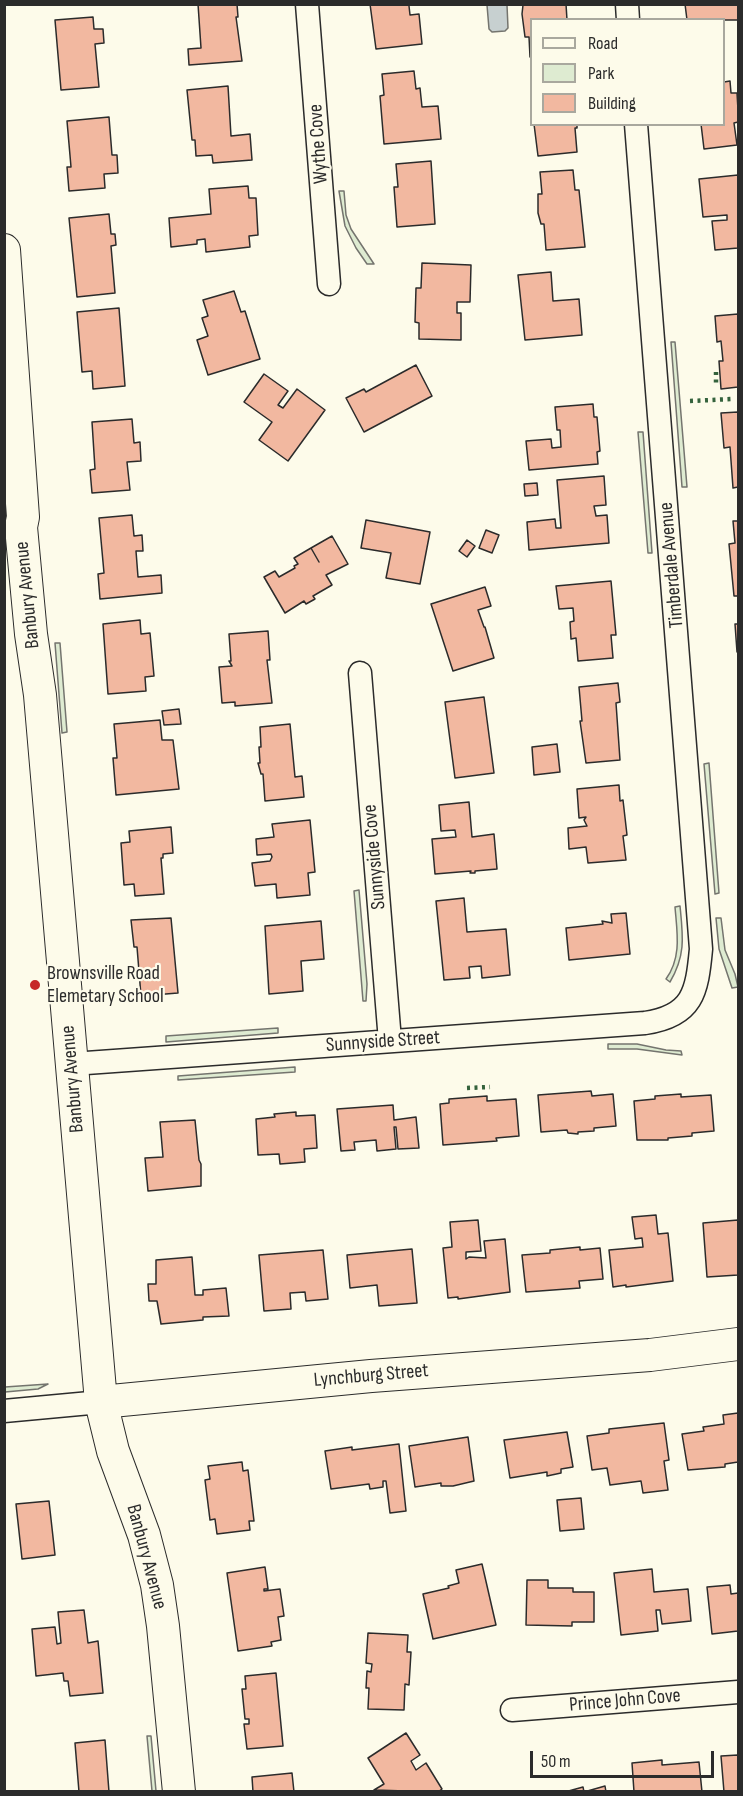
<!DOCTYPE html>
<html>
<head>
<meta charset="utf-8">
<style>
	body { margin:0 }
	#map { position:relative; width:743px; height:1796px; overflow:hidden; background:#fdfbea; font-family:"Sofia Sans Condensed",sans-serif }
	canvas { display:block }
	.frame { position:absolute; inset:0; border:6px solid #2b2b2b; pointer-events:none }
	.legend { position:absolute; left:530px; top:18px; width:195px; height:108px; box-sizing:border-box; background:#fdfbea; border:2px solid #a9a89e; margin:0; padding:8px 10px; list-style:none; font-size:18px; color:#2b2b2b }
	.legend li { display:flex; align-items:center; gap:12px; height:30px }
	.legend b { width:30px; border:2px solid #a9a89e }
	.scale { position:absolute; left:530px; top:1751px; width:184px; height:27px; box-sizing:border-box; border:3px solid #2b2b2b; border-top:0; padding-left:8px; font-size:18px; line-height:21px; white-space:nowrap; color:#2b2b2b; -webkit-text-stroke:4px #fdfbea; paint-order:stroke }
</style>
</head>
<body>
<div id="map">
<canvas width="743" height="1796"></canvas>
<div class="frame"></div>
<ul class="legend">
<li><b style="height:8px;background:#fdfbea"></b>Road</li>
<li><b style="height:16px;background:#deebd1"></b>Park</li>
<li><b style="height:16px;background:#f2b8a0"></b>Building</li>
</ul>
<div class="scale">50 m</div>
</div>
<script>
const ctx = document.querySelector('canvas').getContext('2d');
ctx.lineJoin = 'round';
function paint(path, color) { ctx.fillStyle = color; ctx.fill(path, 'evenodd'); }
function strokePath(path, color, width, dash) { ctx.strokeStyle = color; ctx.lineWidth = width; ctx.lineCap = dash ? 'butt' : 'round'; ctx.setLineDash(dash || []); ctx.stroke(path); }
function drawText(font, color, halo, rows, align = 'center') {
  ctx.font = font + ' "Sofia Sans Condensed",sans-serif'; ctx.lineWidth = 4.5; ctx.setLineDash([]); ctx.textBaseline = 'middle'; ctx.strokeStyle = halo; ctx.fillStyle = color; for (const [text, x, y, turn = 0] of rows) {
    ctx.save(); ctx.translate(x, y); ctx.rotate((+turn || 0) * Math.PI / 180); ctx.textAlign = isNaN(turn) ? turn : align; if (halo) ctx.strokeText(text, 0, 0); ctx.fillText(text, 0, 0); ctx.restore();
  }
}
const green = new Path2D(`
	M339 191H344L346 215 351 229 374 264H367L356 248 345 226Z
	M671 342H675L687 487H682Z
	M638 432H643L652 553H648Z
	M55 643H60L67 732 62 733Z
	M709 763 719 893 715 894 704 764Z
	M359 890 367 984 366 1001H363L354 891Z
	M680 906C683 936 686 955 670 982L666 979C682 957 677 932 675 907Z
	M716 918H721L725 950 735 974 738 987 732 988 719 949Z
	M278 1028V1033L166 1042V1036Z
	M608 1044H637L666 1050 681 1051 682 1055 637 1049H608Z
	M295 1067V1072L178 1080V1076Z
	M48 1384 38 1389 5 1392V1387Z
	M147 1736H151L156 1791H152Z`);
paint(green, '#deebd1');
strokePath(green, '#74746e', 1.5);
const water = new Path2D(`
	M487 5H507L508 28 505 31 492 32 489 29Z`);
paint(water, '#c7d0d0');
strokePath(water, '#74746e', 1.5);
const building = new Path2D(`
	M198 4H237L238 17H236L242 61 189 65 188 49 201 48Z
	M370 4H412L409 6 410 15 419 14 422 44 376 49Z
	M527 4H566L567 20H532L530 57 529 37H525L522 14 523 5Z
	M685 4H738V20H687Z
	M93 17 94 29H103L104 43 95 44 99 87 61 90 55 20Z
	M414 71 416 89 420 88 422 107 438 106 441 139 384 144 380 96 384 95 382 74Z
	M730 81 731 93H737L738 110V122L734 123 737 145 704 149 701 124H724V82Z
	M228 86 231 136 250 134 252 160 213 163 212 155 196 156 195 140H192L187 90Z
	M109 117 112 155H117L118 173 104 174 105 188 69 191 67 167H71L67 121Z
	M534 124H577V128H575L577 152 538 156Z
	M431 161 435 224 397 227 394 187H398L396 164Z
	M573 170 575 190H579L585 247 546 250 544 224H541L538 213V194H542L540 172Z
	M738 175V248L715 250 712 221 727 220V215L703 217 699 179Z
	M248 186 249 198H256L258 235 249 236 250 247 206 252 205 239 197 240V244L171 247 169 218 211 214 209 189Z
	M109 214 111 234H115L116 245 111 246 115 293 77 297 69 218Z
	M422 263 471 265 470 302H457V313H461V340L419 339V323L415 322 416 288H421Z
	M551 272 553 301 579 299 582 335 525 340 518 275Z
	M234 291 241 312 245 311 260 359 208 375 197 340 208 336 202 318 208 316 203 300Z
	M119 308 125 386 93 389 92 371 82 372 77 312Z
	M738 314V387L721 389 719 361H723L721 341 717 342 715 316Z
	M416 365 432 396 364 432 346 398 364 389 366 392Z
	M264 374 288 391 278 405 283 408 297 389 325 410 288 461 259 440 272 422 244 402Z
	M593 404 594 417H597L600 451 597 452 598 464 529 470 526 441 551 439 552 448 561 447 560 430H557L555 407Z
	M738 412V487L733 488 730 447 724 448 721 413Z
	M132 419 134 443 140 442 141 461 127 462 130 490 92 493 90 470 95 469 92 422Z
	M604 476 606 505 594 506 596 516 607 515 609 543 529 550 527 522 555 519 556 528H561L557 480Z
	M537 483 538 495 525 496 524 484Z
	M132 515 134 536 142 535 143 551H136L138 577 161 575 162 593 100 599 98 574 104 573 99 518Z
	M366 520 430 532 420 584 386 578 391 553 361 548Z
	M733 521H738V596H734L729 544 735 543Z
	M486 530 499 535 492 553 479 548Z
	M332 536 348 564 326 575 332 585 313 596 315 599 306 604 304 601 285 613 264 577 275 571 279 577 295 568 294 566 298 564 294 558 311 548 319 562 311 548Z
	M467 540 475 546 467 557 459 551Z
	M611 581 616 635H611L613 658 578 661 576 638 571 639 570 622 574 621 573 608 559 609 556 586Z
	M485 587 491 606 478 610 484 627H485L494 658 453 671 431 604Z
	M140 620 141 634 150 633 154 676 145 677 146 691 108 694 103 624Z
	M735 624H738V652H737Z
	M268 631 270 660H267L272 703 235 706V702L222 703 219 667 232 666 229 661H231L229 634Z
	M618 683 620 702 616 703 620 760 586 763 580 721H582L579 687Z
	M484 697 494 773 455 778 445 702Z
	M179 709 181 724 164 725 162 711Z
	M160 720 162 740H173L179 789 116 795 113 758H117L114 724Z
	M290 724 295 777 302 776 304 797 265 801 263 774H261L258 763H260L259 747H261L260 727Z
	M557 744 560 772 534 775 532 747Z
	M619 785 620 801 623 800 627 835 623 836 626 860 588 863 586 847 569 849 568 828 587 826 584 820 586 817 579 818 577 789Z
	M469 802 472 837 494 834 497 869 475 871V873H470L471 871 435 874 432 839 456 837 455 830 441 831 439 805Z
	M310 820 315 872 308 873 310 895 277 898 276 884 255 886 252 863 270 861 272 857 271 854 257 855 256 839 274 837 272 824Z
	M171 827 173 853 163 854V858H161L164 894 135 896 134 884 124 885 121 843 130 842 129 831Z
	M464 898 467 932 506 929 510 975 482 978 481 966 469 967 470 978 444 980 436 901Z
	M626 913 630 954 569 960 566 928 603 924 602 921 612 923 611 914Z
	M171 918 178 993 141 996 137 947H134L131 920Z
	M321 921 324 959 301 961 303 991 269 994 265 926Z
	M591 1091 592 1096 613 1094 616 1126 594 1128V1131L578 1132V1134L568 1133 567 1130 541 1132 538 1095Z
	M681 1094V1097L711 1095 714 1131 692 1133V1136L668 1138V1140H637L634 1101 655 1099V1096Z
	M487 1096V1101L516 1099 519 1136 496 1138 497 1141 443 1145 440 1104 449 1103V1099Z
	M393 1105 394 1120 416 1117 419 1148 398 1149 396 1127H394L396 1149 377 1151 376 1140 354 1142 355 1150 341 1151 337 1109Z
	M296 1112V1116L315 1115 317 1148 304 1149 305 1162 280 1164 279 1154 258 1155 256 1119 275 1117 274 1114Z
	M195 1120 199 1160 201 1164V1186L148 1191 145 1158 163 1157 160 1122Z
	M656 1215 658 1234 668 1233 673 1281 626 1287V1285L613 1287 609 1250 643 1247 642 1238 635 1239 632 1217Z
	M478 1220 481 1251 466 1252V1259L469 1257 486 1258 484 1241 505 1239 510 1292 458 1299V1297L448 1298 443 1248 452 1247 450 1222Z
	M738 1220V1275L707 1277 703 1223Z
	M580 1247V1250L600 1248 603 1279 579 1281 580 1288 526 1292 522 1255 550 1253V1250Z
	M412 1249 417 1303 379 1306 377 1285 350 1288 347 1255Z
	M323 1250 328 1299 306 1301 305 1292 290 1293 291 1309 264 1311 259 1255Z
	M192 1257 195 1295H203V1290L226 1288 229 1316 203 1317V1320L161 1324 157 1301H149L148 1284H156V1260Z
	M738 1413V1462L725 1464V1467L688 1470 682 1434 704 1431 703 1427 724 1424 723 1415Z
	M664 1423 669 1460 664 1461 668 1490 643 1493 641 1481 610 1485 607 1468 592 1470 587 1436 609 1433V1429Z
	M567 1432 573 1467 561 1469V1473L547 1476V1472L510 1478 504 1440Z
	M468 1437 474 1481 453 1486H441V1483L415 1487 409 1446Z
	M399 1444 406 1511 390 1513 386 1481H383V1487L370 1489 369 1484 331 1489 325 1451 352 1447V1450Z
	M242 1462 243 1471 248 1470 254 1521H249L250 1530 217 1534 215 1519 210 1520 205 1480 210 1479 208 1466Z
	M581 1498 584 1529 560 1531 557 1500Z
	M49 1501 55 1555 22 1559 16 1504Z
	M482 1564 496 1625 433 1639 423 1594 449 1588 448 1586 459 1583 456 1570Z
	M265 1567 268 1589H264V1591L280 1589 284 1616 278 1617 281 1640 271 1642 272 1646 238 1651 227 1573Z
	M652 1569 654 1592 688 1589 691 1621 662 1624 660 1610H656L658 1631 621 1635 614 1573Z
	M527 1580H548V1588H573V1592H594V1622H572V1626L526 1625Z
	M730 1585 731 1594 738 1593V1631L712 1634 707 1587Z
	M84 1610 88 1643 98 1641 103 1693 70 1696 68 1681H64L63 1673 36 1676 32 1629 55 1627 57 1644 61 1643 58 1612Z
	M368 1633 408 1635 407 1652H411L409 1685 405 1684 404 1710 368 1709 369 1688H366L367 1671 371 1672 372 1664 366 1663Z
	M276 1673 283 1746 247 1749 244 1724H249V1719H245L242 1689H246L245 1676Z
	M406 1733 420 1755 411 1761 416 1770 426 1763 442 1789 438 1792 374 1790 384 1784 368 1758Z
	M105 1740 109 1792H79L75 1743Z
	M738 1755V1792H724L721 1756Z
	M662 1760V1765L699 1762 702 1792H634L632 1763Z
	M292 1773 294 1792H253L252 1777Z
	M605 1786 606 1792H584Z
	M583 1787 584 1792H565Z`);
paint(building, '#f2b8a0');
strokePath(building, '#2b2b2b', 1.5);
const street = new Path2D(`
	M307 4 329 284
	M627 4 628 20
	M360 673 390 1041
	M72 1064 645 1023C693 1016 697 992 701 949L636 124
	M4 1411 101 1402
	M512 1710 738 1692`);
const secondary = new Path2D(`
	M4 250 23 517 21 527 31 634 40 695 101 1402 113 1451 144 1535 157 1585 163 1626 179 1792
	M101 1402 371 1376 650 1355 738 1344`);
strokePath(street, '#2b2b2b', 25);
strokePath(secondary, '#2b2b2b', 34);
strokePath(street, '#fdfbea', 22);
strokePath(secondary, '#fdfbea', 32);
strokePath(new Path2D(`
	M716 372V384
	M690 401 733 399
	M467 1088 490 1087`), '#34623c', 4.5, [3, 4.5]);
for (const [x, y, r, color] of [
	[35,985,6,"#c62828"]
]) { const dot = new Path2D(); dot.arc(x, y, r, 0, 2 * Math.PI); ctx.fillStyle = color; ctx.fill(dot); strokePath(dot, '#fdfbea', 2); }
drawText('20px', '#2b2b2b', '#fdfbea', [
	["Wythe Cove",319,144,-94],
	["Timberdale Avenue",672,565,-95],
	["Banbury Avenue",28,595,-96],
	["Sunnyside Cove",375,857,-95],
	["Sunnyside Street",383,1042,-4],
	["Banbury Avenue",73,1079,-95],
	["Lynchburg Street",371,1376,-5],
	["Banbury Avenue",146,1557,75],
	["Prince John Cove",625,1701,-5]
]);
drawText('20px', '#2b2b2b', '#fdfbea', [
	["Brownsville Road",47,974],
	["Elemetary School",47,997]
], 'left');
</script>
</body>
</html>
